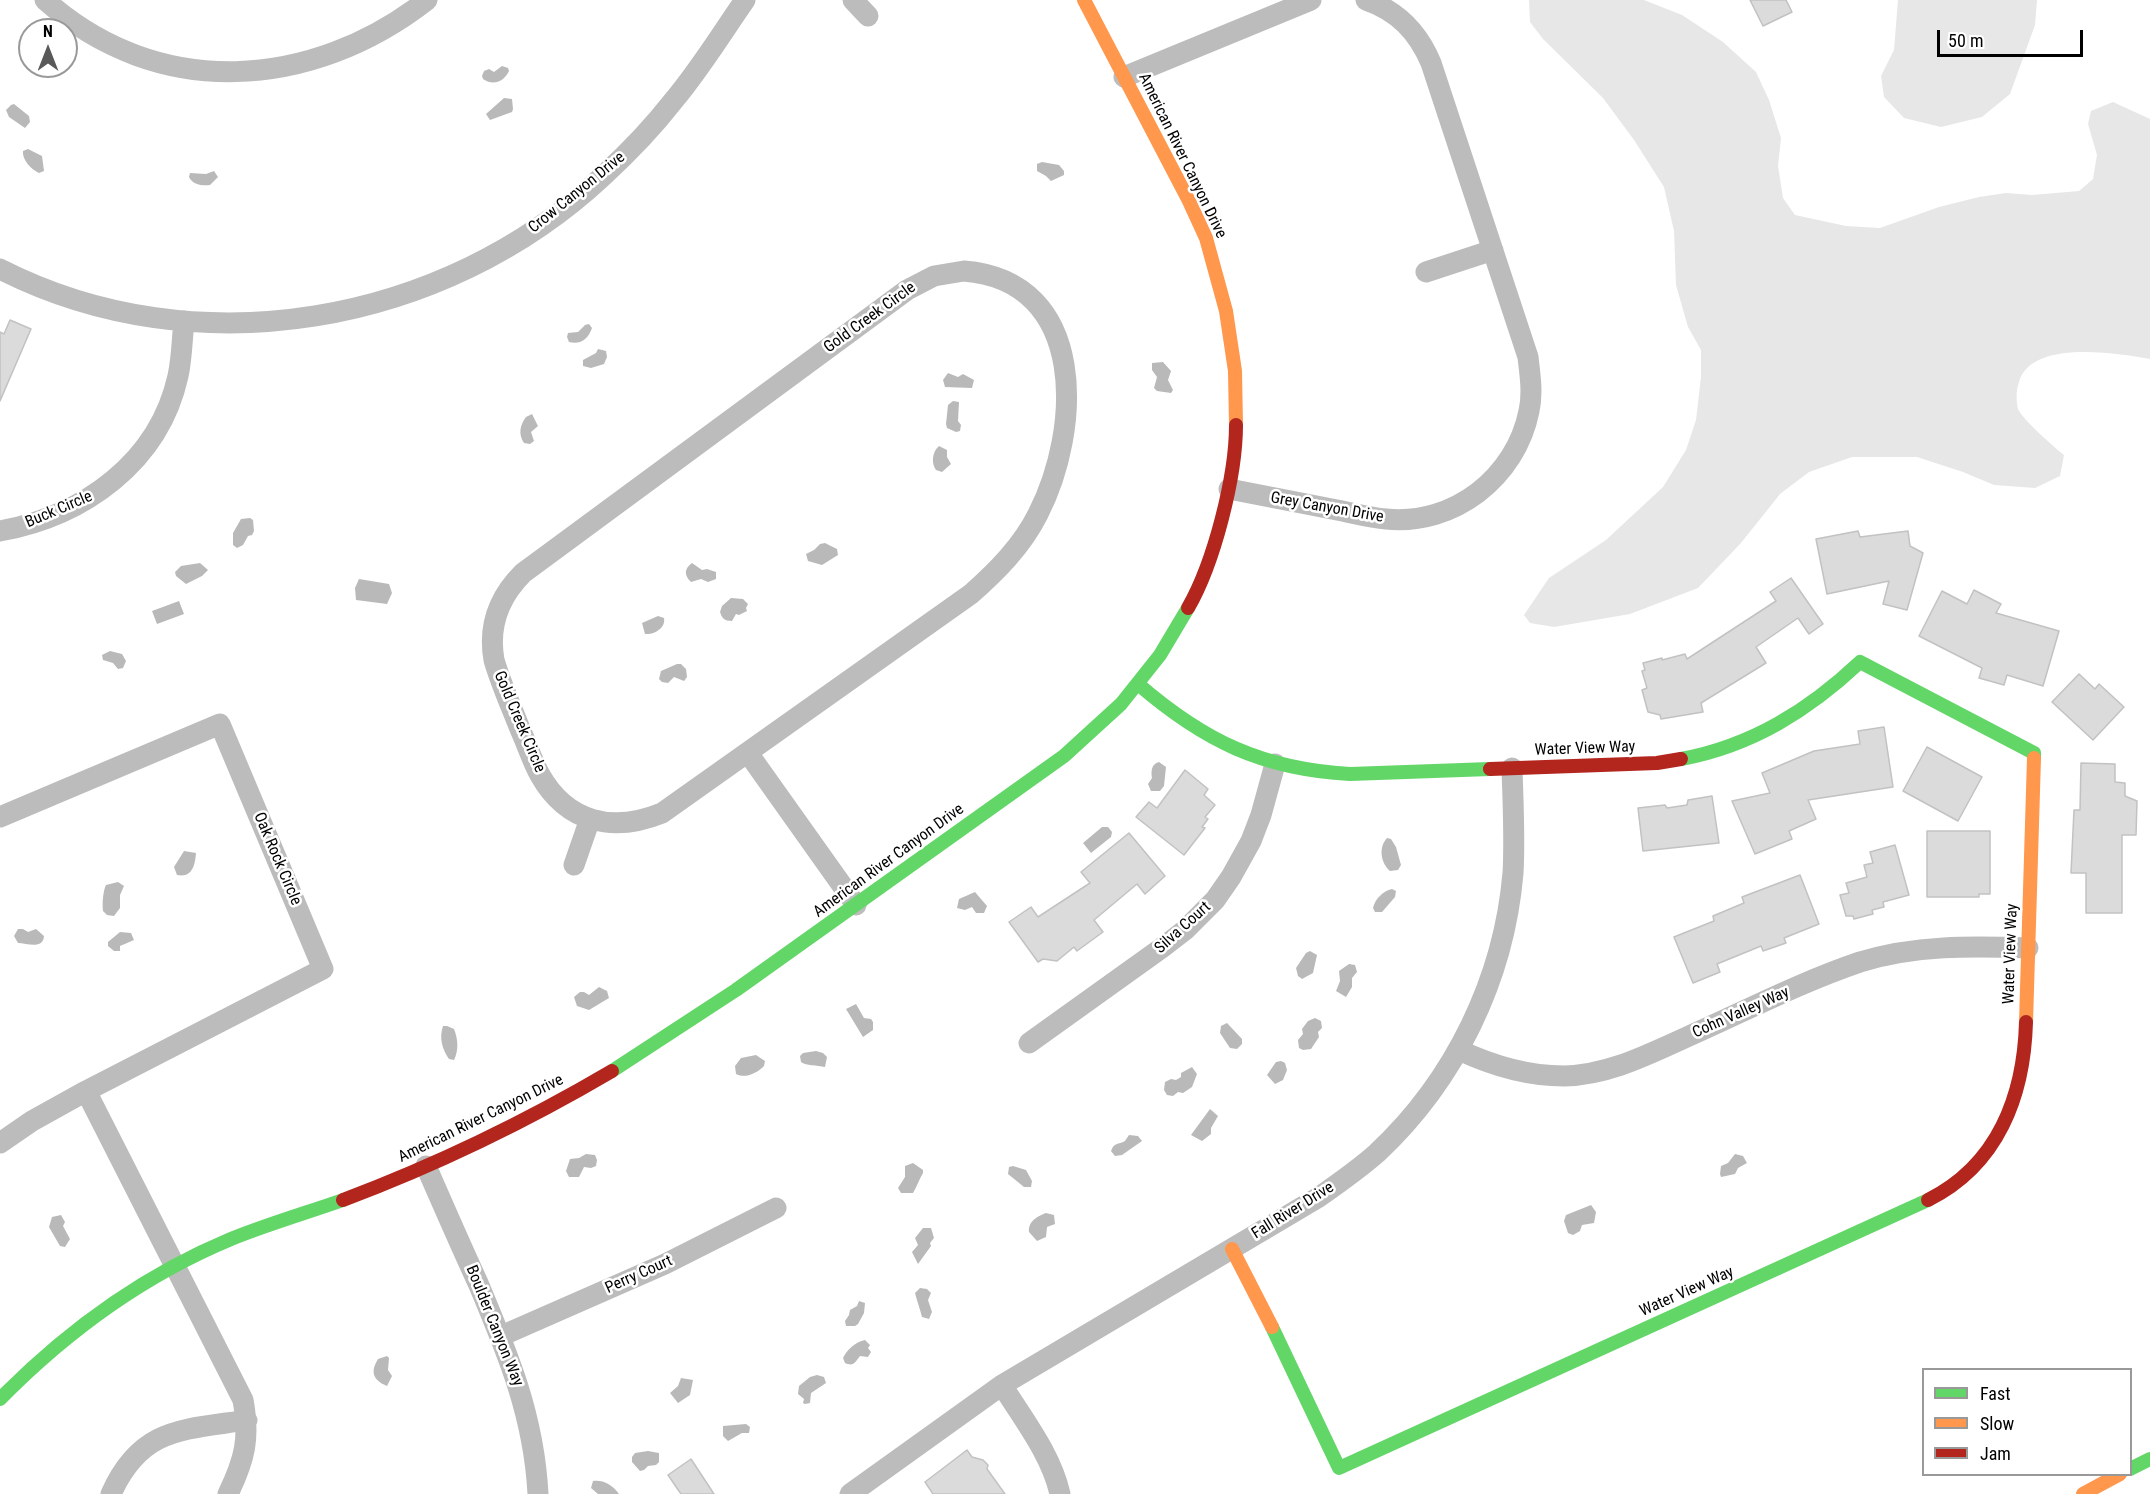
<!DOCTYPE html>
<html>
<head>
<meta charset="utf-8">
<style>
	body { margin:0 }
	#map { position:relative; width:2150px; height:1494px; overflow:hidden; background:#fff; font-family:"Roboto Condensed",sans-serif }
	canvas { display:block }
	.legend { position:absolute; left:1922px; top:1368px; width:210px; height:108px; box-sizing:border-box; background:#fff; border:2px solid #999; margin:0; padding:8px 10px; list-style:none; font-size:18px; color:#000 }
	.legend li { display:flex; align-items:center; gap:12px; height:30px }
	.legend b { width:30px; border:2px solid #999 }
	.north { position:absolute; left:18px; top:18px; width:60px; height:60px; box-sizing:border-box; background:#fff; border:2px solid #999; border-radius:50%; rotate:0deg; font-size:16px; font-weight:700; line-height:24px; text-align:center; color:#000 }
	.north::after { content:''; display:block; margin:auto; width:21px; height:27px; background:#595959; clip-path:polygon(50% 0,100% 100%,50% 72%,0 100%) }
	.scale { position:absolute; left:1937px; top:30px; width:146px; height:27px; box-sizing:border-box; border:3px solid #000; border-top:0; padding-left:8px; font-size:18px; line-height:21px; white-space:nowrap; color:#000; -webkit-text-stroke:4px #fff; paint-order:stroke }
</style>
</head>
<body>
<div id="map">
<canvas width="2150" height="1494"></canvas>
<ul class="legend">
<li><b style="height:8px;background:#63d668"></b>Fast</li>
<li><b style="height:8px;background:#ff974d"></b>Slow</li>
<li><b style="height:8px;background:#b3261e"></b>Jam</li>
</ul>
<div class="north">N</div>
<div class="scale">50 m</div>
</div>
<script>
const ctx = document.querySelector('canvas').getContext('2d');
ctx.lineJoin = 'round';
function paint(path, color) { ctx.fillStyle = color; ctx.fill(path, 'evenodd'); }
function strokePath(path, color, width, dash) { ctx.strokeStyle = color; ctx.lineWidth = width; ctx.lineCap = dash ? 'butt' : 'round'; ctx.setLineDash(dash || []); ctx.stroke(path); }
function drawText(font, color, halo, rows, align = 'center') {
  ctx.font = font + ' "Roboto Condensed",sans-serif'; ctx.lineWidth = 5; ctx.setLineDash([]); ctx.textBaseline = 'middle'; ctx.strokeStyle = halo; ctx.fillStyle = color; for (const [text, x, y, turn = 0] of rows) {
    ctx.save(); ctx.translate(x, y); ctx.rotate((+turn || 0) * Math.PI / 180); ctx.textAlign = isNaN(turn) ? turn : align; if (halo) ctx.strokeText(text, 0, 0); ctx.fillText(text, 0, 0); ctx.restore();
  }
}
paint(new Path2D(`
	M1529 0H1644L1682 15 1723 42 1756 72 1769 100 1781 138 1778 166 1783 198 1795 215 1846 226 1880 228 1939 207 1979 197 2006 193 2032 195 2079 191 2093 179 2097 155 2088 124 2091 111 2113 102 2150 119V359C2117 353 2031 339 2019 382 2016 390 2016 400 2018 409 2022 419 2054 447 2064 455L2060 476 2035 488 1994 485 1963 472 1917 457H1852L1809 472 1780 494 1741 543 1698 588 1630 614 1554 627 1530 623 1524 615 1549 578 1606 540 1663 487 1686 450 1696 420 1701 377V350L1688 327 1676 285 1674 231 1664 187 1634 140 1603 98 1543 39 1530 22Z
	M1898 0H2037L2035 25 2010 94 1982 117 1941 127 1904 118 1884 97 1881 76 1894 50Z`), '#e7e7e7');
paint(new Path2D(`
	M502 66 508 68 509 71C504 82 493 86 483 79L482 76 484 71 489 69 494 72Z
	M504 98 512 99 513 109 512 112 490 120 486 114Z
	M14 104 29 116 30 122 25 128 9 117 6 110 11 105Z
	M28 149 42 156 44 171 39 173C31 169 22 160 23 151Z
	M1042 162 1059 165 1064 171V175L1051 181 1046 176 1037 171V164Z
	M214 171 218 177 210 185C202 186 193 185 189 177L190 173 206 174Z
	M589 324 592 328C588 339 581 345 569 342L567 337 568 333 578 332 585 325Z
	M598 349 606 351 607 357 604 364 591 368 583 366V360L596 353Z
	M1163 362 1171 371 1168 380 1173 390 1171 393 1157 391 1154 388 1157 377 1152 370V363Z
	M948 373 958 377 963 374 974 380 972 388 945 387 943 380Z
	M953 401 959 402 958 421 961 425 960 431 956 432 947 428 946 424 948 405Z
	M532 414 538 426 531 432 534 441 530 444 524 443C518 434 520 425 526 417Z
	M939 446 947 450V457L951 464 942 472 936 470C931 463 932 452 939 446Z
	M250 518 253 520 254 531 252 535 248 536 243 545 237 548 233 545V533L241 519Z
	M825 543 837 549 838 555 822 565 808 561 806 554 814 550 820 544Z
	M200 563 208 570 202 576 186 584 176 576 175 572 181 566Z
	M692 563 702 570 707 569 716 572V579L708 582 701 579 691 582C684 575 684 569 692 563Z
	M359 579 389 584 392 593 387 604 356 600 355 588Z
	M731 598 743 599 748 604 746 608 747 611 739 615 736 614 732 621C724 621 722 618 720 612L722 606Z
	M179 601 184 614 157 624 152 611Z
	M658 616 664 618C666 628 654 635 645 634L642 623Z
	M110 651 122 654 126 661 123 668 118 669 113 663 103 660 102 655Z
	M677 664H681L686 669 687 677 684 681 674 677 668 683 662 682 659 679 661 671Z
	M1159 762 1166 767 1164 786 1160 791H1151L1148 784 1152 778C1151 772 1151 764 1159 762Z
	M1102 827H1108L1112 832 1111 837 1091 853 1083 843Z
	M1387 838 1391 839 1396 847 1401 865 1398 870 1390 871C1381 863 1378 848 1387 838Z
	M184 851 196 853C195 866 192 878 177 875L174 867Z
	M118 882 124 886 120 895V908L114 916 107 915 103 911C102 904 103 891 106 885Z
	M1392 889 1396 891 1395 897 1382 912H1375L1373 908C1375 899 1383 891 1392 889Z
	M975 892 987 906 984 913H976L972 907 965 910 957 908 959 899Z
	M18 929H23L28 932 36 929 44 936C43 950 27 943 18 943L14 936Z
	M120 932 131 933 134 940 120 946V951H114L108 946V942Z
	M1310 951 1317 955 1313 973 1302 979 1298 976 1296 968 1306 953Z
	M1349 964 1355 965 1357 972 1352 978V987L1346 997 1336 991 1340 981 1339 971Z
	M599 987 607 991 609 998 589 1010 577 1006 574 997 580 992H584L589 995Z
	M856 1004 864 1018 871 1019 873 1022V1030L863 1037 846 1009Z
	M1315 1018 1321 1021 1322 1028 1318 1032 1319 1037 1311 1049 1303 1050 1299 1048 1298 1040 1303 1034 1302 1029 1308 1021Z
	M1227 1023 1242 1039V1044L1237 1049 1230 1048 1220 1033 1221 1026Z
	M443 1026H447L454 1029C458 1039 459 1050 454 1060L449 1059C442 1049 439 1038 443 1026Z
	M816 1051 823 1053 827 1057 825 1067C817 1065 806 1066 801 1062L800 1056 803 1053Z
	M756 1055 765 1061 764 1066C757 1073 746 1079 736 1074L735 1066 741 1058Z
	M1281 1061 1285 1063 1287 1070 1283 1080 1275 1084 1267 1075 1276 1062Z
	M1192 1067 1197 1074 1192 1087 1183 1093 1178 1092 1173 1096 1167 1095 1164 1090 1165 1082 1171 1079 1176 1080 1181 1077V1073Z
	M1210 1109 1218 1116 1211 1128V1134L1202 1141 1191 1135Z
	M1129 1135 1138 1136 1142 1141 1122 1155 1115 1156 1111 1151C1114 1142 1118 1145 1125 1141Z
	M586 1154 595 1155 597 1160 596 1166 591 1168 584 1167 579 1177H569L566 1171 570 1159 579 1158Z
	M1735 1154 1743 1156 1747 1163 1738 1168 1735 1174 1721 1177 1720 1174 1721 1166 1728 1163Z
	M913 1163 923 1170V1173C919 1180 917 1186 913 1193H901L898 1188 905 1177V1166Z
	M1013 1166 1026 1170 1032 1181 1031 1187H1024L1008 1174 1009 1167Z
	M1591 1205 1596 1212 1594 1223 1582 1225 1580 1231 1573 1235 1568 1233 1564 1221 1566 1215Z
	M1046 1213 1054 1215 1055 1224 1047 1227 1046 1237 1037 1241 1029 1232C1028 1221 1038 1216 1046 1213Z
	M61 1215 65 1222 63 1226 70 1239 65 1247 60 1246 49 1227 52 1217Z
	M923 1228H931L934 1238 930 1243 931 1246 918 1264 912 1252 918 1245 915 1238Z
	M920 1288 927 1289 931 1293 928 1300 932 1312 929 1319 922 1317C920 1309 917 1301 915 1293Z
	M859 1301 865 1303 864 1313 858 1324 855 1326H846L845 1321 849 1315 850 1310 857 1306Z
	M865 1340 870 1345 868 1348 871 1352 868 1357 860 1356C855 1362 854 1367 845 1363L843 1358C847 1350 855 1342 865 1340Z
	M387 1356 389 1358 388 1370 392 1376 387 1386C373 1380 370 1372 378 1359Z
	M817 1375 824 1377 826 1383 811 1393 810 1403 805 1404 803 1403 804 1399 798 1394 799 1386 810 1377Z
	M681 1378 693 1380 690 1395 678 1403 670 1393 678 1386Z
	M746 1424 750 1427 749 1433H742L728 1441 723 1436V1426Z
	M648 1451 659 1453V1462L656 1465 648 1466 644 1470 640 1471 632 1462V1457L635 1453Z
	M593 1481C603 1479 614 1486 619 1494H598L591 1488Z`), '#b9b9b9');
const building = new Path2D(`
	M1750 0H1786L1792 12 1763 26Z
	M10 320 31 329 0 401V332L4 334Z
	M1858 531 1860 537 1908 531 1910 546 1923 553 1907 610 1883 604 1889 581 1827 594 1816 539Z
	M1791 578 1823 624 1809 634 1798 618 1756 647 1766 663 1701 703 1703 712 1661 719 1660 715 1648 712 1642 690 1647 688 1642 671 1645 670 1643 663 1662 658V660L1685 654 1687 659 1776 601 1770 592Z
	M1974 590 2001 604 1996 613 2059 631 2043 686 2007 675 2004 685 1979 678 1982 668 1919 636 1942 591 1967 604Z
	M2079 674 2095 689 2099 684 2124 707 2093 740 2052 702Z
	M1884 727 1893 787 1808 800 1816 819 1789 831 1792 839 1755 854 1732 801 1770 793 1762 773 1814 751 1860 744 1858 731Z
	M1927 747 1982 777 1958 821 1903 791Z
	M2081 763 2115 764V782L2125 783V796L2137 801 2136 835H2122V913H2086V873H2071L2074 810H2080Z
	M1185 770 1208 789 1204 795 1215 805 1205 817 1208 819 1202 827 1205 828 1184 855 1136 817 1149 802 1157 808Z
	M1712 796 1719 843 1643 851 1638 808 1665 805 1667 808 1687 805 1688 800Z
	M1927 831H1990V894H1979V897H1927Z
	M1129 833 1165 876 1145 894 1137 884 1094 920 1103 932 1077 951 1074 947 1057 961 1043 959 1038 962 1009 922 1031 907 1038 917 1090 883 1081 872Z
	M1895 845 1909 895 1883 902 1884 907 1872 910 1873 914 1854 919 1853 916H1846L1840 895 1849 893 1846 883 1867 877 1864 865 1873 863 1870 852Z
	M1800 875 1819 924 1784 938 1786 943 1763 951 1761 946 1717 964 1720 972 1693 983 1674 937 1714 921 1713 916 1744 903 1742 897Z
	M967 1450 972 1457 983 1460 988 1465 987 1469 1005 1494H933L925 1482Z
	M691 1459 714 1494H681L668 1475Z`);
paint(building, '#dbdbdb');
strokePath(building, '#c2c2c2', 1.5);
strokePath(new Path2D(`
	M45 0C158 101 312 90 427 0
	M853 0 868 16
	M1124 77 1311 0
	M0 269C196 369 444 325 603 176 628 153 653 127 674 100 700 69 722 33 745 0
	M964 271C1089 281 1081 430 1038 514 1022 546 997 571 971 594L662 813C613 833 567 823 540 775 532 761 527 744 520 729 511 706 501 684 494 660 488 626 499 597 523 573L907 290 934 276Z
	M1426 272 1493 250
	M1229 489C1265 496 1301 503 1337 510 1353 513 1370 518 1386 519 1454 526 1516 477 1529 411 1533 393 1530 375 1528 357L1431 63C1418 32 1398 11 1366 0
	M0 531C84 516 159 462 178 376 182 358 182 339 184 321
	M748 753 856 905
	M0 817 220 724 323 969 86 1091 32 1121 0 1143
	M574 865 590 819
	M1029 1043 1163 947 1185 930 1215 900 1231 877 1251 841 1261 815 1275 764
	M1459 1050C1493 1066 1526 1076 1564 1076 1609 1075 1649 1054 1689 1036 1745 1011 1801 982 1860 962 1915 945 1972 946 2028 948
	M86 1091 243 1400C250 1438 245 1459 228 1494
	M426 1166C443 1205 460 1244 478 1283 508 1354 534 1416 538 1494
	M501 1336 665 1264 776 1208
	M1002 1385C1023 1419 1051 1454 1060 1494
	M111 1494C141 1427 183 1430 247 1420
	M850 1494 1002 1385 1319 1197C1339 1183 1359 1169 1377 1153 1455 1080 1504 979 1513 873 1515 838 1513 803 1512 768`), '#bcbcbc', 21);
strokePath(new Path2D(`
	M1138 684C1204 741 1262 769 1350 774L1490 769
	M1681 759C1752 746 1809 710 1860 662L2034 753V758
	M612 1071 736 990 1064 756 1121 704 1160 655 1188 608
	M1272 1327 1339 1468 1928 1200
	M0 1399C67 1331 142 1276 231 1239 268 1224 306 1213 343 1200
	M2130 1469 2150 1459`), '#63d668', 14);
strokePath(new Path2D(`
	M1084 0 1189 201 1206 238 1226 311 1235 371 1236 425
	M2026 1022 2034 758
	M1232 1249 1272 1327
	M2083 1494 2120 1474`), '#ff974d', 14);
strokePath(new Path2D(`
	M1188 608C1214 563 1236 477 1236 425
	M1490 769 1657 763 1681 759
	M343 1200C436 1165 527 1121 612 1071
	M1928 1200C1998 1165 2024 1096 2026 1022`), '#b3261e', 14);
drawText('16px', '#000', '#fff', [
	["American River Canyon Drive",1182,156,64],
	["Crow Canyon Drive",577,193,-39],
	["Gold Creek Circle",870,318,-36],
	["Grey Canyon Drive",1327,508,10],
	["Buck Circle",59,510,-23],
	["Gold Creek Circle",519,722,67],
	["Water View Way",1585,749,-2],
	["Oak Rock Circle",277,859,67],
	["American River Canyon Drive",889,861,-36],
	["Silva Court",1183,928,-42],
	["Water View Way",2011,954,-88],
	["Cohn Valley Way",1741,1013,-24],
	["American River Canyon Drive",481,1119,-26],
	["Fall River Drive",1293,1211,-32],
	["Perry Court",639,1275,-24],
	["Water View Way",1687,1292,-24],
	["Boulder Canyon Way",494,1326,68]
]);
</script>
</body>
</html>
